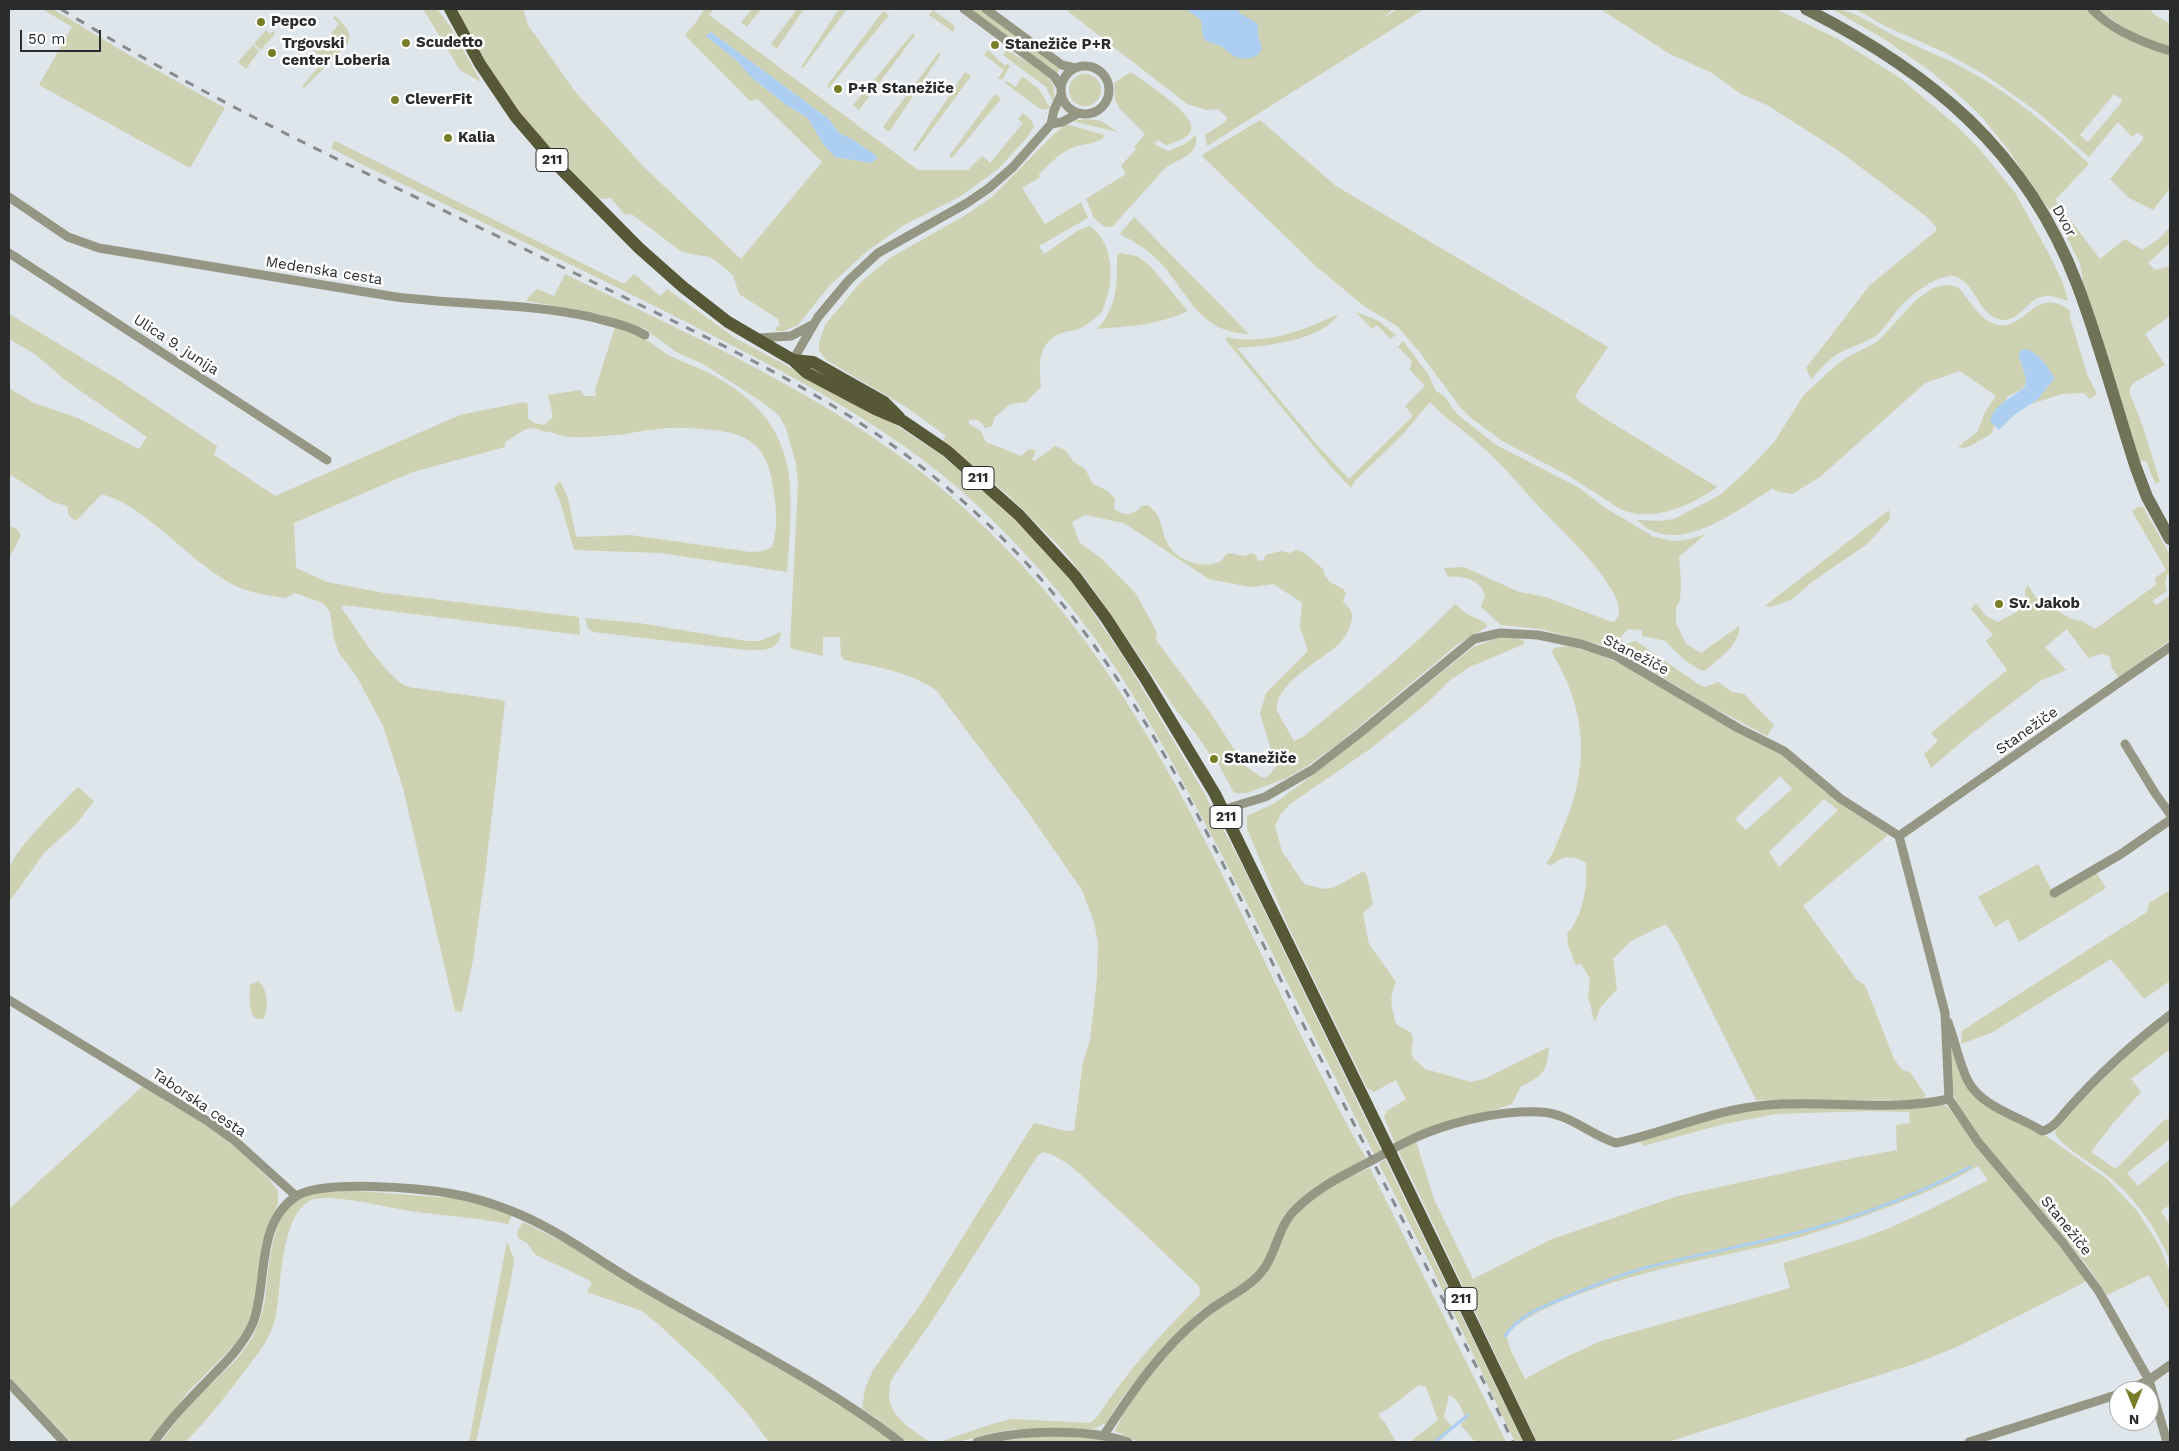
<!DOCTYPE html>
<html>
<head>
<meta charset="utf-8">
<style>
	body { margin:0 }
	#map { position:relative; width:2179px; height:1451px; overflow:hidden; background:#dee5eb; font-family:"Work Sans",sans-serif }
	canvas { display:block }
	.frame { position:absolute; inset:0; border:10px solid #292b2d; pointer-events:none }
	.north { position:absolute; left:2109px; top:1381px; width:50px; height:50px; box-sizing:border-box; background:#fff; border:1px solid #a9aaab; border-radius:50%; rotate:180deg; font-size:14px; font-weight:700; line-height:20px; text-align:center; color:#292b2d }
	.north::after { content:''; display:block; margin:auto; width:18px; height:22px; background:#787d27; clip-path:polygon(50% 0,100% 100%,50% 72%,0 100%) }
	.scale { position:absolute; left:20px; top:30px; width:81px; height:22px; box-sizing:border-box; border:2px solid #292b2d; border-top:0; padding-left:6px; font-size:15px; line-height:18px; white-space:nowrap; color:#292b2d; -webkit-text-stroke:4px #fff; paint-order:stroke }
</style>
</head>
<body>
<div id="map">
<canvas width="2179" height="1451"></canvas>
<div class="frame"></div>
<div class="north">N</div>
<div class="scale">50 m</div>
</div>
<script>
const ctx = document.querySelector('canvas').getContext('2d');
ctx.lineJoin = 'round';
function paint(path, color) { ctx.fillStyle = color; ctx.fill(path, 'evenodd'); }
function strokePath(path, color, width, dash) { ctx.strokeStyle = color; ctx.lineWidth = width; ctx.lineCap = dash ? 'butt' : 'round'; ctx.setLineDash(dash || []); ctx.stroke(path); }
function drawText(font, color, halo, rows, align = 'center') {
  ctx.font = font + ' "Work Sans",sans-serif'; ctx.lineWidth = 5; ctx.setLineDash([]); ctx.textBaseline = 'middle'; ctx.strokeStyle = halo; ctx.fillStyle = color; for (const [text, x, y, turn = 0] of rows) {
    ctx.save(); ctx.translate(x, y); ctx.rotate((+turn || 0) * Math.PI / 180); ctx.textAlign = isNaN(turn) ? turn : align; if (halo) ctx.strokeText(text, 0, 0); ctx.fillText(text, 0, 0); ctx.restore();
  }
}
paint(new Path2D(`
	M42 9H53L124 52 225 108 190 168 39 85 72 27Z
	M423 9H437L450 26 481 82 460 70Z
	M457 9H523L528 25 577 94 644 167 741 259 822 162 758 99 750 101 685 35 697 21 704 9H714L709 15 918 170H968L982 156 990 163 1023 123 1018 119 1023 113 1031 120 1034 127 1025 140 998 169 961 196 904 225 866 252 829 286 798 325 783 331H776V327L780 326 778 319 739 294 733 275 720 264 709 257 682 252 633 215 624 214 611 198 599 199C575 174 550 149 528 123 500 88 478 49 457 9ZM711 32 829 119 839 133 852 139 878 157 872 163 835 157 823 144 808 118 786 105 751 77 737 61 707 37Z
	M752 9H761L747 27 741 22Z
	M797 9H804L777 49 771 44Z
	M839 9H847L803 68 801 67Z
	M970 9H981L1060 68 1057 73Z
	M1065 9H1393L1382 19 1397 9H1424L1207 146 1205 135 1222 124 1228 118 1218 109 1207 110 1187 104Z
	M1600 9H1776L1838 39 1900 78 1957 126 1983 153 2016 194 2050 256 2063 283 2068 301C2061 299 2052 295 2045 296 2029 297 2020 321 2003 320 1980 318 1976 285 1957 277 1940 271 1910 296 1899 308 1891 317 1886 327 1877 335 1865 344 1848 347 1836 355 1827 361 1819 371 1811 379L1806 368 1870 285 1936 231V227L1927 217 1839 151 1767 105 1741 94 1712 73 1670 54Z
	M1832 9C1853 9 1875 26 1893 35 1918 48 1945 57 1969 71 2013 95 2053 129 2089 164L2055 200 2100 259 2125 239 2142 250 2159 239 2170 227V243L2148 263 2155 270 2170 266V316L2145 334 2165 365 2135 382 2130 387V394L2142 424 2160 482 2155 483 2146 461H2141L2137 457 2085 294 2080 264 2058 219 2044 203 2007 148 1981 116 1954 91 1933 73 1884 39Z
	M1855 9H2089L2170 54V188L2153 210 2129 198 2110 179 2144 138 2138 132 2132 137 2118 122 2089 157 2035 110 1985 75 1944 52 1887 27ZM2114 94 2122 99 2121 103 2088 142 2080 135Z
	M2096 9H2150L2155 15 2170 24V47L2142 39Z
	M933 10 955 26 953 32 929 15Z
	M883 11 889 15 829 88 827 86Z
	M335 16C361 39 348 43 328 64L309 46 314 40 328 52 337 42 330 35 339 24 333 18Z
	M266 30 270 34 273 31 275 34 261 50 254 44Z
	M913 33 915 35 859 110 853 105Z
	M253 45 259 51 246 69 238 62Z
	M988 50 1005 66 1006 64 1010 66 1002 80 998 78 1004 70 984 55Z
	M1007 50C1025 63 1062 73 1053 102L1046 87 1003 55Z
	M939 52 941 54 889 132 883 127Z
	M322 63 326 66 304 88 302 86Z
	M965 72 971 76 916 151 913 150Z
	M1131 72C1145 82 1183 107 1190 122 1197 136 1176 142 1166 145L1158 140 1154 144 1168 151 1185 144 1196 135C1198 158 1179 157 1164 169L1113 226 1105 227 1094 218 1086 199 1126 174 1121 166 1136 149 1134 147 1145 134 1119 108 1115 99 1114 83Z
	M1069 90a16 16 0 1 1 32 0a16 16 0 1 1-32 0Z
	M1022 76 1039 89 1050 108 1044 110 1040 109 1005 83 1007 81 1016 87Z
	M995 94 1001 99 952 158 949 156Z
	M1087 119 1101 121 1118 132 1072 121Z
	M1260 120 1336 186 1608 347 1575 396 1580 402 1604 418 1717 487C1691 506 1654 522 1622 510L1569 476 1504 442 1471 418 1460 407 1418 350 1397 326 1364 306 1318 268 1204 158 1202 155Z
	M1066 124 1104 135 1103 138C1092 145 1086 143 1074 147 1060 152 1050 164 1039 174L1040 177 1022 188 1045 224 1081 202 1088 218 1039 246 1044 254 1079 230 1090 226C1113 243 1115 278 1105 303 1104 306 1103 311 1100 314 1096 318 1084 327 1078 329 1067 332 1056 332 1048 342 1037 355 1040 372 1041 387L1026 402 1010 404 995 417 992 426 985 428C981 421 978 419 969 420V424L980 430 986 442 1021 456 1029 449 1036 450 1032 460 1035 461 1055 446 1065 450 1074 462 1085 469 1093 484 1108 491 1115 499 1114 509C1123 516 1135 516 1141 506L1148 505C1167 522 1158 528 1169 546 1178 561 1205 570 1221 561 1224 559 1224 556 1228 553L1244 556 1251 553 1256 555 1258 561 1264 560 1265 555 1281 551 1290 553 1296 550 1305 553 1323 569 1325 576 1330 582 1343 589 1346 593 1343 602C1346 604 1349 608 1351 611 1356 619 1344 640 1338 645 1322 660 1273 684 1277 711L1294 741 1303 737C1355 694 1409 652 1455 604L1467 614 1486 623 1487 627 1458 644 1338 744 1307 766 1287 778 1247 793H1234L1214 756H1211L1196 734 1176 710 1092 587 1062 549 1008 495 943 441 946 436 906 407 826 360 819 350V343L825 325 860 283 890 258 964 216 992 197 1051 137ZM1085 515 1124 523 1209 579 1250 587 1274 584 1302 603 1300 627 1308 651 1266 693 1260 713 1276 767 1266 778 1261 777 1244 765 1212 715 1156 640 1157 632 1136 594 1103 560 1079 542 1072 522Z
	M335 141 624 284 634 274 660 296 667 289 735 338 888 420 937 452 962 472 1019 523 1071 580 1126 661 1203 791 1241 863 1381 1151 1374 1154C1324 1056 1275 957 1224 859 1194 803 1165 746 1131 692 1086 619 1029 553 966 495 887 425 791 375 698 328 589 272 478 220 367 167L331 148Z
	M1134 217 1249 334C1196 332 1188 290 1156 258 1145 248 1133 241 1120 234Z
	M1120 253 1137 256 1150 266 1188 311C1160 325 1128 326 1097 329 1118 306 1117 285 1117 256Z
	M565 274C682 331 807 386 912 465 974 512 1039 578 1085 641 1201 800 1269 988 1366 1158L1311 1190 1286 1213 1276 1230 1268 1257 1255 1275 1198 1312 1144 1370 1122 1398 1106 1423 1093 1429H1015L996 1432 959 1442H939L992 1424 1012 1419 1090 1423 1098 1416C1127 1371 1162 1333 1200 1295L1199 1286C1166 1255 1133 1222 1099 1192 1083 1177 1066 1158 1044 1152L1038 1155 935 1316 891 1380C882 1414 907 1426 930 1442H908L862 1408 865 1389 873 1370 921 1304 1034 1123C1047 1125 1063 1132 1074 1131L1083 1062 1090 1040 1097 978 1098 943 1094 922 1082 890 1025 808 936 690C909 672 875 666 844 660L841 656 840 637H823V656L790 648 798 482 796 464 786 428 779 416 765 404 705 365 676 352 644 328 594 313 527 301V299L537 289 554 296Z
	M1946 285 1958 287C1967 297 1977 315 1990 322 2023 340 2034 281 2070 311V318L2087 374 2097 394 2090 399 2084 393 2062 394 2031 404 2037 400 2019 352C2020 378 2041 382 2007 397L1991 434 1968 447 1964 448 1958 447 1978 431 1985 412 1996 396 1960 371 1925 383 1820 477 1792 494 1776 491 1773 488C1737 510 1677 560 1637 520L1659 521 1674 519 1720 495 1748 470 1775 441 1803 396 1826 374 1844 359 1877 342 1917 299 1933 288Z
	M1356 312 1377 320 1396 335 1390 339 1377 325 1372 329Z
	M9 314 117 379 217 446 214 455 275 496 460 415 524 402 528 404V418L534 423 544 425 553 417 548 395 581 390 584 396H596L595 390 615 327C624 330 635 333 643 338 653 343 661 351 672 357 685 363 700 368 713 375 801 424 794 484 787 572L660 553 574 550 560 501 554 487 560 481 568 498 576 537 630 535 750 552 764 551 772 547C779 527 776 507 773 487 767 441 744 432 703 429 687 428 672 427 657 429 643 430 630 434 616 435 599 436 579 439 563 436 556 435 551 430 545 432 526 422 521 434 505 442V447L413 472 294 523 296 568 327 582 384 593 579 617 580 635 343 605 342 609C358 630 385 677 408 687L502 700 505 702 486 866 473 960 462 1012 455 1011 403 788 383 726 357 677 339 653 334 639 330 612 323 603 295 593 285 598C267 595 247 593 230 583 188 560 147 507 102 494L76 521 69 516 67 506 53 502 9 474V388L34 403 78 418 139 449 147 437 65 380 35 354 9 339Z
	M1338 314C1323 341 1264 346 1237 348L1318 446 1349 479 1413 416 1405 406 1425 386 1410 370 1412 361 1398 347 1403 341 1428 374 1436 391 1444 396 1457 414 1496 445 1578 487 1604 507 1654 537 1674 541 1690 539 1706 534 1679 557 1681 581 1680 600 1676 607V623L1686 644 1701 653 1739 626C1741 644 1717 660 1705 671 1694 670 1674 651 1666 641L1642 636V630L1628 629 1620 638 1626 644 1636 641 1698 684 1705 687 1718 682 1732 692 1744 694 1774 725 1767 736 1707 704 1644 666 1602 645 1541 629 1501 625 1481 607 1485 595C1481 580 1462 575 1448 577L1444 568 1464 567 1519 592 1546 597 1612 622C1624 617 1618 601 1613 592 1595 561 1567 536 1543 511 1523 489 1502 464 1479 444 1463 430 1445 418 1430 402L1401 436 1354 482 1351 488 1331 467 1225 339 1227 337C1265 346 1305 330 1338 314Z
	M2138 507H2143L2170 555V574H2167L2165 583 2167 591 2152 601 2157 605 2170 595V640L2119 678 2112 668 2109 656 2101 654 2088 658 2067 629 2045 647 2066 670 2048 678 2043 679 1972 733 1931 768 1924 754 1938 741 1931 733 2007 670 1986 641 1993 635 1971 609 1976 603 1986 616 1998 622 2017 612 2026 601 2025 590 2028 585 2036 598 2071 619 2082 621 2095 629 2156 585 2155 578 2166 570 2132 511Z
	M1889 510 1890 519 1867 544 1812 582 1791 600 1770 607 1765 606Z
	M9 525 18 530 21 536 9 558Z
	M585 618 639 623 747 641H759L781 632C779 652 763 650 746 650L593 632 588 628Z
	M1501 637H1515L1524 641V644L1470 667 1450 680 1427 703 1370 749 1290 804 1280 815 1275 826 1282 851 1304 884 1324 889 1335 887 1364 871 1367 876 1373 904 1363 913 1369 944 1396 982C1388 999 1392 1006 1396 1024 1412 1034 1416 1031 1411 1052L1413 1058 1425 1069 1471 1082 1484 1079 1549 1047C1547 1072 1543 1076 1521 1086L1512 1104 1395 1143 1384 1117 1387 1111 1406 1099 1396 1080 1374 1092 1367 1088 1288 926 1247 829V816L1275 803 1301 784 1392 713 1473 647Z
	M1569 646 1595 653 1627 667 1709 716 1774 750 1791 762 1841 804 1888 835 1803 906 1857 980 1865 985 1894 1059 1902 1070 1910 1072 1926 1096 1920 1100H1756L1677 941 1666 924 1631 941 1613 959 1617 989 1600 1008 1595 1022C1590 1014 1593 1006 1588 999L1590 978 1581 964 1576 965 1568 945 1567 934C1583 916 1588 886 1586 863 1574 855 1563 855 1552 865L1546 864C1553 855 1557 843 1561 833 1590 770 1588 712 1552 653L1554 648ZM1780 776 1792 789 1746 830 1735 819ZM1824 799 1838 810 1779 867 1769 852Z
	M78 787 94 801 77 823 44 853 9 902C9 892 7 880 9 870 12 852 63 802 78 787Z
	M2038 864 2054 895 2096 872 2106 888 2019 942 2008 919 1995 927 1978 897Z
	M2170 890V981L2144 999 2111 959 1991 1033 1961 1044 1962 1031 1971 1025 2147 912 2149 903Z
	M259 981C268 992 269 1005 264 1018 246 1024 250 996 250 985Z
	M2170 1017V1049L2131 1079 2141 1092 2114 1122 2091 1152 2116 1169 2163 1121 2170 1118V1139L2127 1173 2138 1186 2170 1159V1205L2161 1211 2170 1225V1261C2155 1225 2132 1193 2100 1170 2087 1160 2063 1147 2055 1134L2056 1127 2087 1091Z
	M1950 1037 1966 1084 2055 1142 2108 1180 2138 1212 2160 1247 2170 1272V1312L2149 1275 2107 1295C2078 1249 2040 1209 2005 1168 1988 1148 1966 1125 1956 1101 1949 1084 1951 1055 1950 1037Z
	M143 1086 170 1104 189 1112 244 1154 270 1180 278 1191V1203L262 1246 254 1308 248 1324 236 1343 188 1392 149 1442H71L9 1376V1209Z
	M1943 1105 1949 1108 1980 1151 2026 1203 2087 1281 1959 1346 1914 1364 1668 1442H1537L1399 1152 1416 1141 1434 1199 1473 1279 1552 1239 1678 1196 1849 1159 1897 1150 1896 1125 1910 1123 1909 1112 1870 1111 1776 1114 1724 1124 1643 1146 1640 1141 1720 1116 1766 1108ZM1978 1166 1988 1180 1929 1210 1887 1229 1861 1239 1783 1263 1790 1288 1601 1341 1562 1359 1525 1379 1510 1349 1506 1333C1529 1315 1553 1304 1580 1294 1643 1270 1708 1259 1774 1244 1800 1238 1825 1229 1850 1221 1894 1205 1938 1190 1978 1166Z
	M1385 1159 1523 1442H1515L1432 1268 1379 1164Z
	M1370 1168 1506 1442H1475L1460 1424 1465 1421C1464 1411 1458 1399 1449 1395L1444 1417 1453 1428 1439 1442H1410L1438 1420 1426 1387 1419 1385 1388 1409 1379 1413 1380 1418 1384 1421 1396 1442H1138L1115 1431C1131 1396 1158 1364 1185 1337 1191 1330 1197 1323 1204 1318 1223 1303 1246 1295 1263 1277 1276 1262 1278 1242 1287 1226 1305 1196 1340 1181 1370 1168Z
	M344 1190 464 1199 512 1215 508 1224C476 1217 443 1216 410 1211 390 1208 325 1191 309 1201 280 1220 282 1283 276 1314 272 1335 262 1348 250 1364 229 1391 210 1418 185 1442H161C173 1424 187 1408 202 1392 220 1375 241 1358 253 1336 258 1325 263 1312 265 1300 268 1274 271 1216 296 1201 311 1192 327 1192 344 1190Z
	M523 1222 581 1251 684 1316 809 1385 845 1407 895 1442H769L749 1415 712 1374 658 1324 642 1311 587 1292 592 1283 589 1280 536 1255 527 1243 518 1238 517 1232Z
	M507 1241 514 1259 510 1285 476 1442H469Z
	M1045 1436 1092 1437 1114 1442H992Z`), '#ced1b2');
paint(new Path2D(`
	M1186 9H1239L1238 12 1258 24V35L1262 48 1259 54 1252 58 1244 59 1235 57 1221 46 1206 41 1203 37 1201 20Z
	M711 32 829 119 839 133 852 139 878 157 872 163 835 157 823 144 808 118 786 105 751 77 737 61 706 36Z
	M2024 349C2039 351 2047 367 2055 378L2037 400 2014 415 1999 430 1990 421C1995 400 2025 393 2026 383 2026 372 2019 363 2019 352Z`), '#abcef1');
strokePath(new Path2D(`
	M1505 1336C1521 1314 1540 1308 1564 1298 1590 1287 1618 1275 1645 1268 1703 1253 1762 1243 1819 1227 1871 1212 1922 1192 1970 1167
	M1435 1442 1468 1415`), '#abcef1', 3);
strokePath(new Path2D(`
	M964 9 1054 76 1061 87
	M986 9 1062 65 1075 68
	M2092 9C2111 30 2144 43 2170 51
	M1061 90a24 24 0 1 1 48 0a24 24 0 1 1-48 0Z
	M1051 124 1062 122 1079 113
	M9 197 68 237 99 248 396 297C461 305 526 303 591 317 610 322 628 325 645 335
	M9 253 327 460
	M758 338 791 336 812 325
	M793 360 818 317 849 280 878 253 967 203 989 188 1013 167 1051 124 1054 110 1061 95
	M2125 744 2155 793 2170 814
	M1222 810 1265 797 1312 770 1360 733 1474 639 1500 633 1538 635 1581 644 1616 656 1738 728 1784 751 1841 799 1899 836 1945 1013 1949 1099 1978 1142 2063 1243 2098 1290 2149 1380 2167 1442
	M1899 836 2170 647
	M2054 893 2121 854 2170 820
	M9 1000 209 1122 234 1140 296 1196
	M1948 1022C1955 1041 1959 1063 1968 1081 1981 1107 2019 1116 2042 1131 2053 1129 2061 1117 2068 1109 2099 1074 2133 1043 2170 1015
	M9 1383 64 1442
	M2125 1391 2149 1380 2170 1365
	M1104 1435C1131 1393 1162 1348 1202 1316 1219 1301 1241 1293 1257 1277 1277 1258 1276 1227 1296 1209 1316 1189 1340 1177 1365 1164 1385 1154 1405 1141 1426 1133 1459 1120 1505 1110 1540 1112 1569 1113 1590 1135 1616 1143 1667 1132 1715 1109 1767 1105 1827 1100 1890 1112 1949 1099
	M154 1442C171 1417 194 1395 215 1373 230 1358 244 1343 253 1323 268 1284 255 1225 295 1197 321 1179 421 1188 453 1194 472 1197 491 1203 509 1210 559 1229 601 1263 647 1289 732 1339 822 1382 900 1442
	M977 1442C1017 1430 1088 1428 1128 1442
	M1969 1442 2119 1394`), '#959784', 9);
strokePath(new Path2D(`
	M1806 9C1930 72 2026 150 2077 284 2100 344 2116 407 2136 468L2147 497 2170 539`), '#707357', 12);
strokePath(new Path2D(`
	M450 9 480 64 515 116 558 166 639 248 683 287 728 322 793 360 807 373 875 409 903 421 947 451 1019 515 1075 576 1106 618 1145 678 1215 794 1388 1148
	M793 360 813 362 884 402 899 417
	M1392 1156 1530 1442`), '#565836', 12);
strokePath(new Path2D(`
	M61 9C230 114 414 195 593 282 682 326 774 367 857 421 950 481 1032 559 1096 648 1179 764 1238 896 1302 1022 1373 1162 1445 1301 1513 1442`), '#878b8f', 3, [9, 9]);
strokePath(new Path2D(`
	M1388 1148 1392 1156`), '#565836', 12);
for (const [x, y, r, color] of [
	[261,22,5,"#787d27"],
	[406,43,5,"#787d27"],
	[995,45,5,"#787d27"],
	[272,53,5,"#787d27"],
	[838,89,5,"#787d27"],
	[395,100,5,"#787d27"],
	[448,138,5,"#787d27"],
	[1999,604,5,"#787d27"],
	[1214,759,5,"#787d27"]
]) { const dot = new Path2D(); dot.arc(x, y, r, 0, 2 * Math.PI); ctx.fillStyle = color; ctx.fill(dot); strokePath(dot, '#fff', 2); }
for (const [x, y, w] of [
	[552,160,32],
	[978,478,32],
	[1226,817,32],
	[1461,1299,32]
]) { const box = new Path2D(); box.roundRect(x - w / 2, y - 11.5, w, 23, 4); ctx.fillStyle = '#fff'; ctx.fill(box); strokePath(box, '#292b2d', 1); }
drawText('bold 14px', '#292b2d', null, [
	["211",552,160],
	["211",978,478],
	["211",1226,817],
	["211",1461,1299]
]);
drawText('bold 15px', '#292b2d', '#fff', [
	["Pepco",271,22],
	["Scudetto",416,43],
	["Trgovski",282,44],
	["center Loberia",282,61],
	["Stanežiče P+R",1005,45],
	["P+R Stanežiče",848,89],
	["CleverFit",405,100],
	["Kalia",458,138],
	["Sv. Jakob",2009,604],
	["Stanežiče",1224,759]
], 'left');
drawText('15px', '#292b2d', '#fff', [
	["Dvor",2064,221,61],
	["Medenska cesta",324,271,9],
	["Ulica 9. junija",176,345,33],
	["Stanežiče",1636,655,27],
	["Stanežiče",2027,731,-35],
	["Taborska cesta",199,1103,34],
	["Stanežiče",2066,1226,51]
]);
</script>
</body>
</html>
